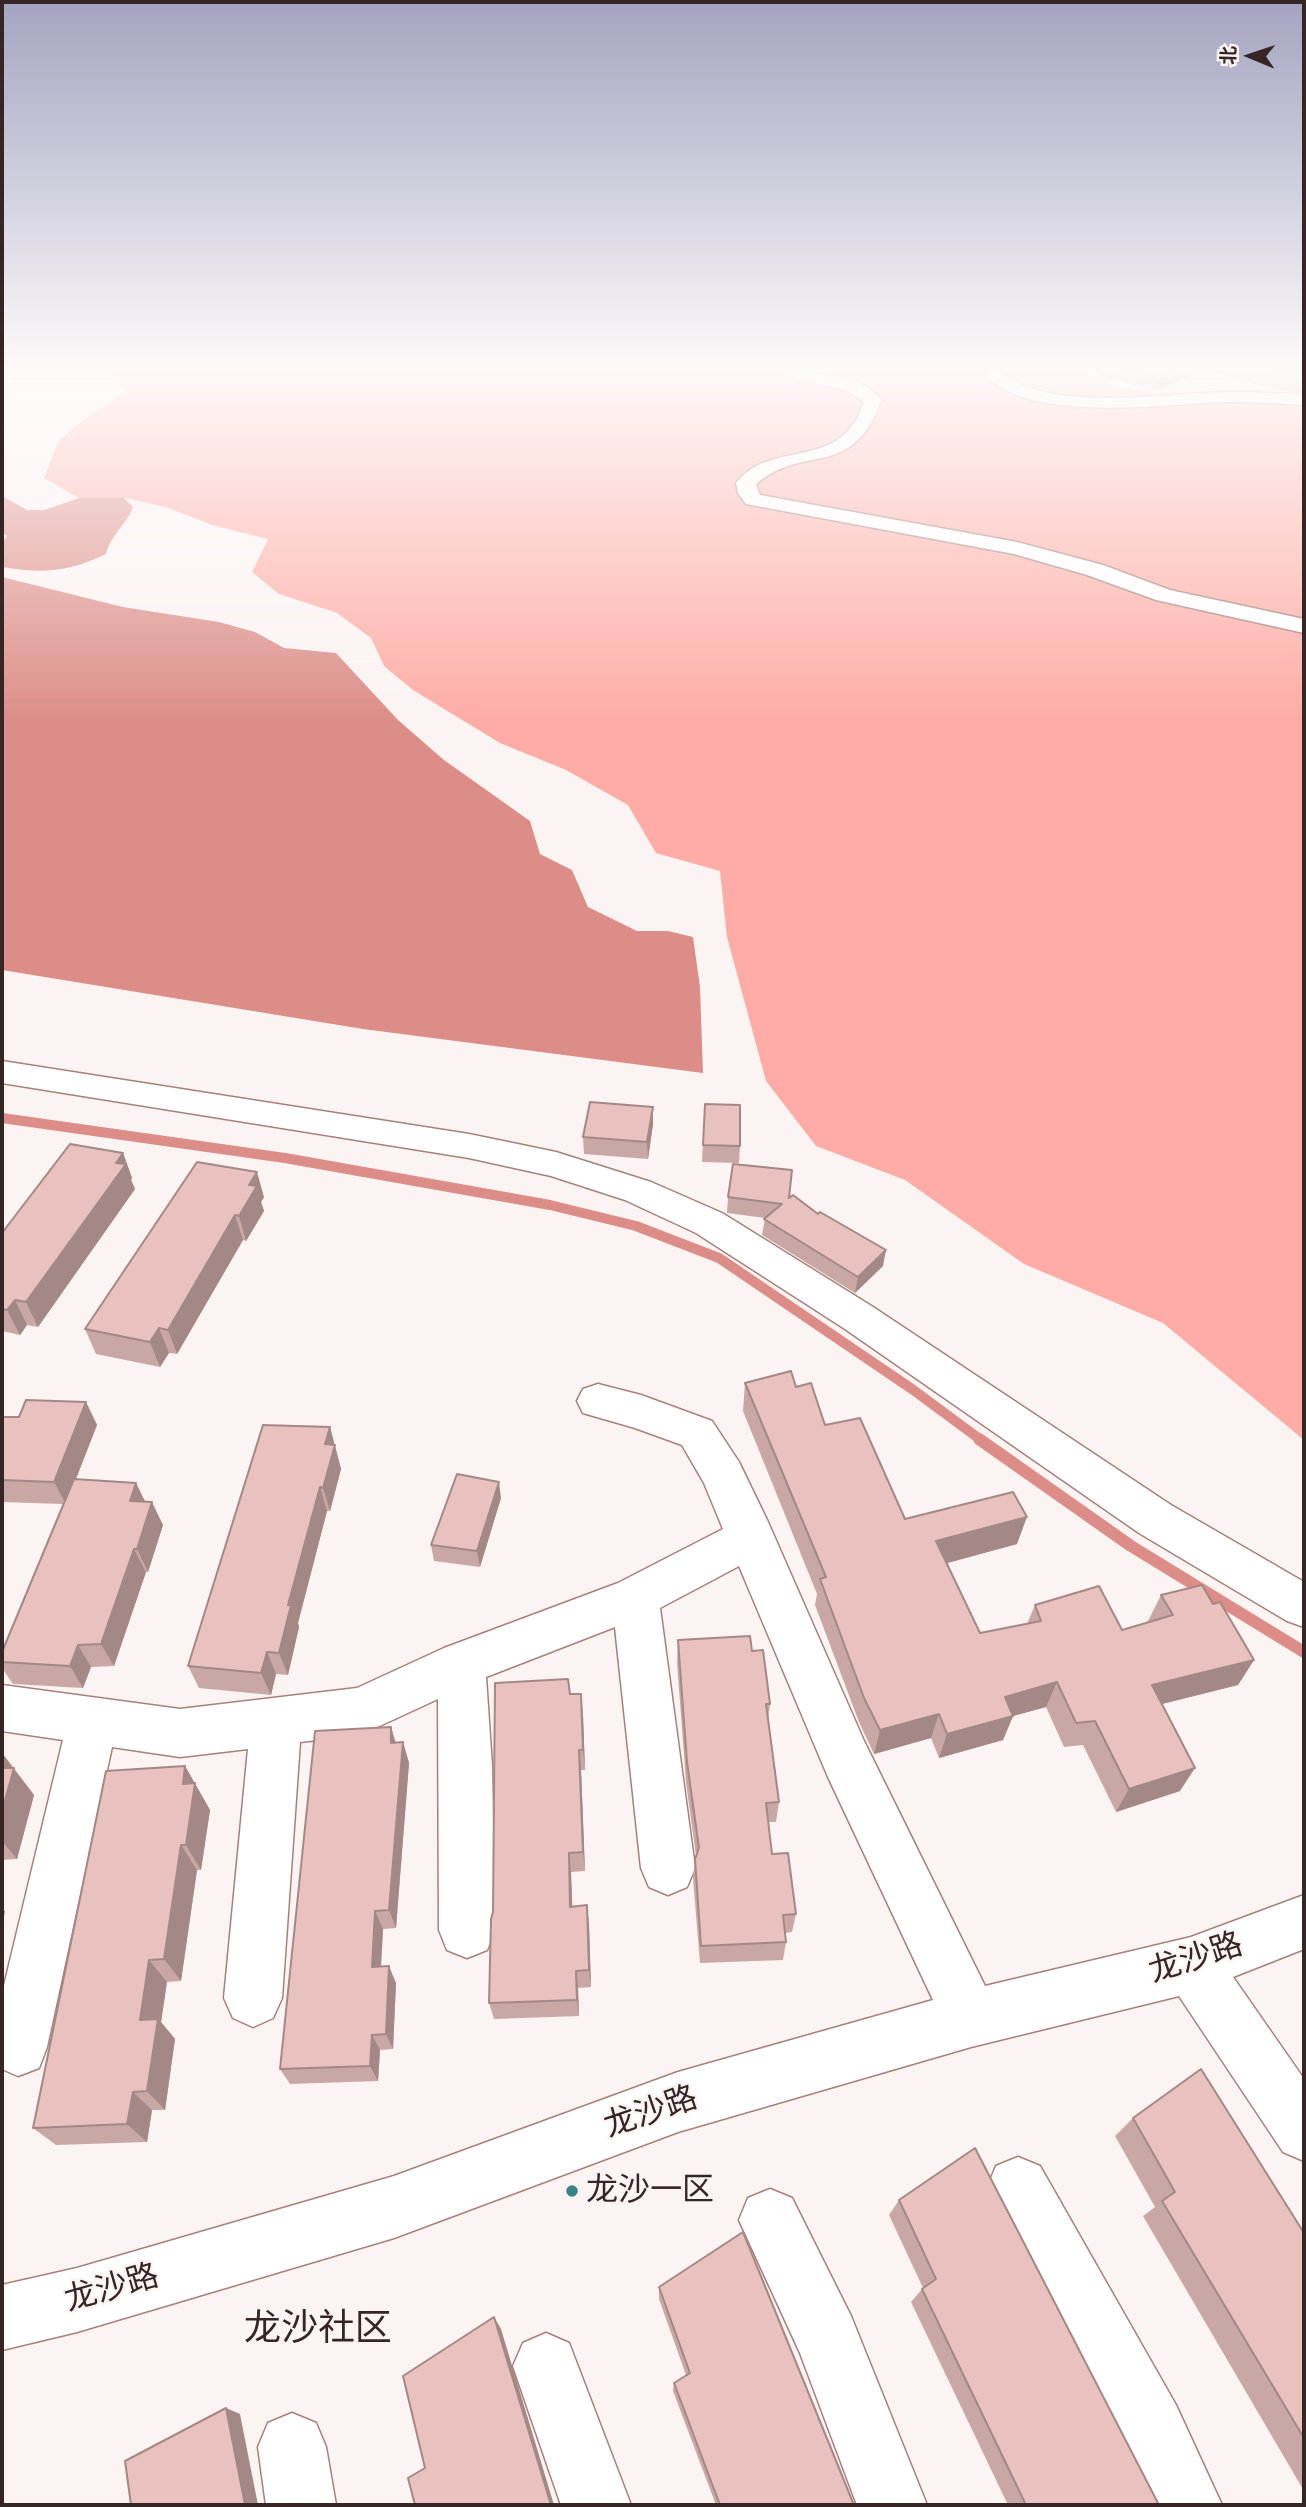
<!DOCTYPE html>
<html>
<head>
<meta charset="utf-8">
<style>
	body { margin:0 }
	#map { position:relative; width:1306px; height:2507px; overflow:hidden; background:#fcf4f3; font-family:"Space Grotesk","Noto Sans SC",sans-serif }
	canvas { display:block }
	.frame { position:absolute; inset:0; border:4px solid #352625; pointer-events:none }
	.north { position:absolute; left:1215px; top:21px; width:70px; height:70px; -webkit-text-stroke:5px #fcf4f3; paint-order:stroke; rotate:272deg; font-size:19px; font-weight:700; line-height:28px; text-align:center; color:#352625 }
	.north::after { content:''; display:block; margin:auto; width:24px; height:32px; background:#352625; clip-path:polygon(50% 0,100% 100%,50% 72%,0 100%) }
</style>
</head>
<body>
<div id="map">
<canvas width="1306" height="2507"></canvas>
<div class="frame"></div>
<div class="north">北</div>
</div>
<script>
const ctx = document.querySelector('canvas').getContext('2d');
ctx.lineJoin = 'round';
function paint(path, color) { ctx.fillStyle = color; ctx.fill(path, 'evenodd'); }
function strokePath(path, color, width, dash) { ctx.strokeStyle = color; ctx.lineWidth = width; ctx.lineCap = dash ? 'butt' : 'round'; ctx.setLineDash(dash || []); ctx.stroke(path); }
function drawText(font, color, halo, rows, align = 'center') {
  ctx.font = font + ' "Space Grotesk","Noto Sans SC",sans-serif'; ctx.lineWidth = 5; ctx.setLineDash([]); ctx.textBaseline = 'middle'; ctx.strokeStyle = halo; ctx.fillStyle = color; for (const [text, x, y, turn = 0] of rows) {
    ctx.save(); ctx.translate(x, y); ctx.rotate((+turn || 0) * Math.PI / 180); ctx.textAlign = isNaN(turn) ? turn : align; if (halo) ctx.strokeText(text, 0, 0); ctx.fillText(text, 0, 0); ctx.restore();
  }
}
paint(new Path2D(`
	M114 371H1087C1126 403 1192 388 1240 393 1262 395 1283 402 1304 405V1440L1163 1323 1024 1264 905 1180 816 1146 766 1081 727 937 720 871 656 853 628 805 566 770 500 743 413 690 384 666 371 638 337 613 279 594 252 572 268 539 212 525 166 507 124 498H79L44 478 59 440 89 416 124 393 123 386 111 380Z`), '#feaca5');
paint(new Path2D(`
	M2 496 27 510H44L79 498H124L133 507C127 524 110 536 106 554 69 572 42 574 2 567L3 541 7 536 2 533Z
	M2 577 123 607 219 622 255 632 284 648 336 653 398 720 444 760 530 821 540 854 572 870 588 907 637 931H668L693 937 700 987 703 1073 363 1029 2 970Z`), '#dc8d87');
strokePath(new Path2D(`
	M2 1118 285 1158 550 1205 636 1226 719 1258 912 1389 981 1440`), '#dc8d87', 10);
strokePath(new Path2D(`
	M979 1439 1131 1546 1304 1652`), '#dc8d87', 12);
const minor = new Path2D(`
	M777 371C809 371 859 373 882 400 849 483 808 441 756 484L760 495 1017 542 1103 565 1170 590 1304 619V633L1156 600 1087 575 1014 554 746 504 738 493 736 483C764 446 818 463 848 431 856 423 860 411 864 402L845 390 779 374Z
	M982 371H1000C1046 413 1164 394 1224 392 1251 391 1278 393 1304 395V405C1277 404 1251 401 1224 402 1162 404 1023 425 982 371Z
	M2 1061 469 1134 556 1152 651 1182 722 1213 873 1307 1171 1505 1304 1582V1627L1287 1621 1139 1533 845 1329 696 1233 625 1200 551 1176 469 1158 2 1083Z
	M598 1384 641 1395 712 1421 739 1462 768 1522 864 1741 985 1986 1191 1937 1304 1895V1949L1233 1977 1304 2079V2161L1283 2152 1179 1996 971 2047 678 2132 394 2238 77 2332 2 2350V2285L77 2268 394 2176 678 2072 933 2000 828 1777 739 1566 660 1608 695 1868 687 1887 668 1895 649 1887 641 1868 615 1627 486 1677 492 1766 495 1930 487 1950 467 1958 447 1950 439 1930 438 1699 360 1735 300 1742 282 1998 273 2018 253 2027 233 2018 224 1998 248 1749 180 1757 112 1747 47 2047 39 2068 18 2076 2 2069V1994L63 1740 2 1731V1685L180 1709 357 1688 444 1648 618 1583 723 1529 704 1483 682 1445 635 1428 583 1413 577 1401 583 1389Z
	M1018 2157 1040 2166 1176 2405 1222 2505H1151L1128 2453 996 2210 987 2188 996 2166Z
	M770 2189 792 2198 851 2316 927 2505H857L800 2353 739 2220 748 2198Z
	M546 2333 569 2343 631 2505H561L513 2366 523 2343Z
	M292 2413 316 2423 326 2447 336 2505H266L258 2447 268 2423Z`);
strokePath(minor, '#a5817e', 3);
paint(minor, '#fff');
paint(new Path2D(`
	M1102 371H1202L1157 391 1101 376Z
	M1209 371H1304V393L1279 391Z
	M705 1104 740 1146 739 1163 702 1162Z
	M653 1124 648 1159 584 1154 583 1137Z
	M123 1153 132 1178 131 1180 135 1189 38 1327 27 1325 20 1335 2 1331V1233Z
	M197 1162 264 1197 261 1202 264 1211 246 1241 243 1240 177 1354 169 1353 160 1367 96 1354 85 1329Z
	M728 1197 789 1198 883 1266 855 1293 762 1235 765 1218 727 1213Z
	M745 1383 796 1387 825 1425 905 1519 1017 1544 947 1563 980 1633 1027 1624 1035 1605 1122 1630 1149 1622 1148 1621 1161 1595 1254 1660 1238 1685 1162 1704 1180 1791 1116 1812 1083 1745 1064 1747 1046 1707 1013 1716 1003 1740 939 1758 931 1738 874 1754 859 1722 815 1605 817 1594 743 1411Z
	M86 1402 97 1425 76 1479 136 1483 145 1501 163 1525 148 1572H146L114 1666 91 1667 83 1688 13 1684 2 1668V1652L63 1504 2 1502V1417H19Z
	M330 1427 341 1469 330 1511H327L298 1623 299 1627 288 1675 276 1674 271 1695 199 1688 188 1666Z
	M501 1498 480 1567 434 1561 431 1545Z
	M678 1640 752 1651 770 1704 768 1719 779 1802 776 1822H768L772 1854 796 1914 792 1932 785 1933 786 1942 783 1960 700 1963 693 1878 695 1859 696 1856 686 1782 677 1663Z
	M570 1694 583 1715 585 1770H581L585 1871 571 1872 572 1907 589 1924 591 1987 578 1988 579 2016 494 2019 489 2003Z
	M391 1727 396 1743 403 1742 409 1763 396 1928 383 1929 381 1966 396 1983 393 2049 380 2050 378 2081 290 2084 280 2069Z
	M2 1753 34 1795 17 1859 2 1860Z
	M185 1766 210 1810 201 1870H197L181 1981 167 1982 161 2022 175 2039 165 2110H152L147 2142 56 2145 33 2128Z
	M1133 2118 1304 2233V2491L1143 2216 1155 2207 1115 2136Z
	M899 2200 1159 2505H1008L911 2302 923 2288 889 2215Z
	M659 2287 854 2505H716L673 2391 674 2383 686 2375 659 2299Z`), '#c8a7a4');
paint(new Path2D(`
	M1180 371H1202L1157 391 1159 380Z
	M653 1107V1124L648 1159 647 1142Z
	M123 1153 132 1178 131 1180 135 1189 38 1327 26 1302Z
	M257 1172 264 1197 261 1202 264 1211 246 1241 239 1216 249 1185Z
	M235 1215 243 1240 177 1354 168 1330Z
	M886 1250 883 1266 855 1293 858 1277Z
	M15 1300 27 1325 20 1335 7 1310Z
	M159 1328 169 1353 160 1367 150 1342Z
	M86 1402 97 1425 66 1504 54 1482Z
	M330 1427 341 1469 330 1511 323 1488 325 1444Z
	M499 1482 501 1498 480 1567 477 1551Z
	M136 1483 147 1506 130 1501Z
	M320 1487 327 1511 298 1623 299 1627 288 1675 279 1653 288 1605Z
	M152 1502 163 1525 148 1572 137 1549Z
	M1027 1517 1017 1544 929 1568 936 1541Z
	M134 1549 146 1572 114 1666 101 1644Z
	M78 1645 91 1667 83 1688 70 1666Z
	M267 1652 276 1674 271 1695 261 1673Z
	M1254 1660 1238 1685 1138 1710 1152 1685Z
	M1057 1682 1046 1707 1013 1716 1003 1740 939 1758 947 1734 1005 1697Z
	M581 1694 583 1715 585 1770 583 1750Z
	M939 1714 931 1738 874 1754 880 1730Z
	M391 1727 397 1748 391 1743Z
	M403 1742 409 1763 396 1928 389 1910Z
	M579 1750 581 1770 585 1871 583 1852Z
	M2 1753 34 1795 17 1859 2 1841Z
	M185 1766 210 1810 201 1870 186 1845 183 1784Z
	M1195 1768 1180 1791 1116 1812 1129 1789Z
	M181 1845 197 1870 181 1981 164 1959Z
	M569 1853 571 1872 573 1925 570 1907Z
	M587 1905 589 1924 591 1987 589 1970Z
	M2 1908 5 1911 2 1929Z
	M375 1911 383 1929 380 1984 372 1967Z
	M149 1960 167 1982 161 2022 175 2039 165 2110 147 2091 140 2020Z
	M389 1966 396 1983 393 2049 386 2034Z
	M576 1971 578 1988 579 2016 577 2000Z
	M372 2035 380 2050 378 2081 370 2066Z
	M133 2092 152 2110 147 2142 127 2124Z
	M494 2317 501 2329 554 2505H551Z
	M226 2408 240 2414 258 2505H245Z`), '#a38886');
const building = new Path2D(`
	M1127 371H1180L1159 380Z
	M1274 371H1304V375L1284 374Z
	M590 1102 653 1107 647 1142 583 1137Z
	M705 1104 740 1105V1146L703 1145Z
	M70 1144 123 1153 116 1163 126 1164 26 1302 15 1300 7 1310 2 1309V1233Z
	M197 1162 257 1172 249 1185 257 1186 239 1216 235 1215 168 1330 159 1328 150 1342 85 1329Z
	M733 1164 792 1170 789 1198 793 1195 818 1214 820 1212 886 1250 858 1277 764 1219 782 1204 728 1197Z
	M791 1371 796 1387 811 1383 825 1425 860 1418 905 1519 1013 1492 1027 1517 936 1541 980 1633 1041 1621 1035 1605 1099 1586 1122 1630 1173 1615 1161 1595 1202 1585 1213 1604 1220 1602 1254 1660 1152 1685 1195 1768 1129 1789 1095 1721 1076 1723 1057 1682 1005 1697 1013 1716 947 1734 939 1714 880 1730 864 1698 820 1579 826 1577 745 1383Z
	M26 1400 86 1402 54 1482 2 1480V1417H19Z
	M263 1425 330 1427 325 1444 335 1445 323 1488 320 1487 288 1605H291L279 1653 267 1652 261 1673 188 1666Z
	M457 1474 499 1482 477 1551 431 1545Z
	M74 1479 136 1483 130 1501 152 1502 137 1549H134L101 1644 78 1645 70 1666 2 1662V1652Z
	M750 1636 752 1651 763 1650 770 1704H766L779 1802 766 1803 772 1854 788 1853 796 1914 783 1915 786 1942 701 1946 695 1859 699 1848 687 1762 678 1640Z
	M568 1679 570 1694H581L583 1750H579L583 1852 569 1853 570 1907 587 1905 589 1970 576 1971 577 2000 489 2003 491 1919 493 1912 495 1683Z
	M391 1727V1743L403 1742 389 1910 375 1911 372 1967 389 1966 386 2034 372 2035 370 2066 280 2069 315 1731Z
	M185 1766 183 1784 195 1783 186 1845H181L164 1959 149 1960 140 2020 158 2019 147 2091 133 2092 127 2124 33 2128 106 1771Z
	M2 1768H14L2 1811Z
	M1201 2069 1304 2233V2438L1162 2201 1175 2192 1133 2118Z
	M975 2148 1159 2505H1026L922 2289 936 2279 899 2200Z
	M743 2232 854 2505H720L674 2383 690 2373 659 2287Z
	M494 2317 551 2505H415L408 2478 425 2468 403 2376Z
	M226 2408 245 2505H131L125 2461Z`);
paint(building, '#e9c2bf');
strokePath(building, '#a38886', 2);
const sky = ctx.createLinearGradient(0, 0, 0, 722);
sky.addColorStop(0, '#a3a4c1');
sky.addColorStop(0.51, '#fefafa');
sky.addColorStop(1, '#fefafa00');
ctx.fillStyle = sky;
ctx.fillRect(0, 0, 1306, 722);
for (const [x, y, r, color] of [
	[572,2191,7,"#3b838a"]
]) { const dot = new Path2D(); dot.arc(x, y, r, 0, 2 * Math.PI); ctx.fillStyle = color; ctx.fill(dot); strokePath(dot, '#fcf4f3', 2.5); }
drawText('32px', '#352625', '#fcf4f3', [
	["龙沙路",1196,1959,-18],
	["龙沙路",651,2113,-19],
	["龙沙路",112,2289,-16]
]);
drawText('32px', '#352625', '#fcf4f3', [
	["龙沙一区",586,2191]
], 'left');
drawText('37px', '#352625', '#fcf4f3', [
	["龙沙社区",318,2330]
]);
</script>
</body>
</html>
